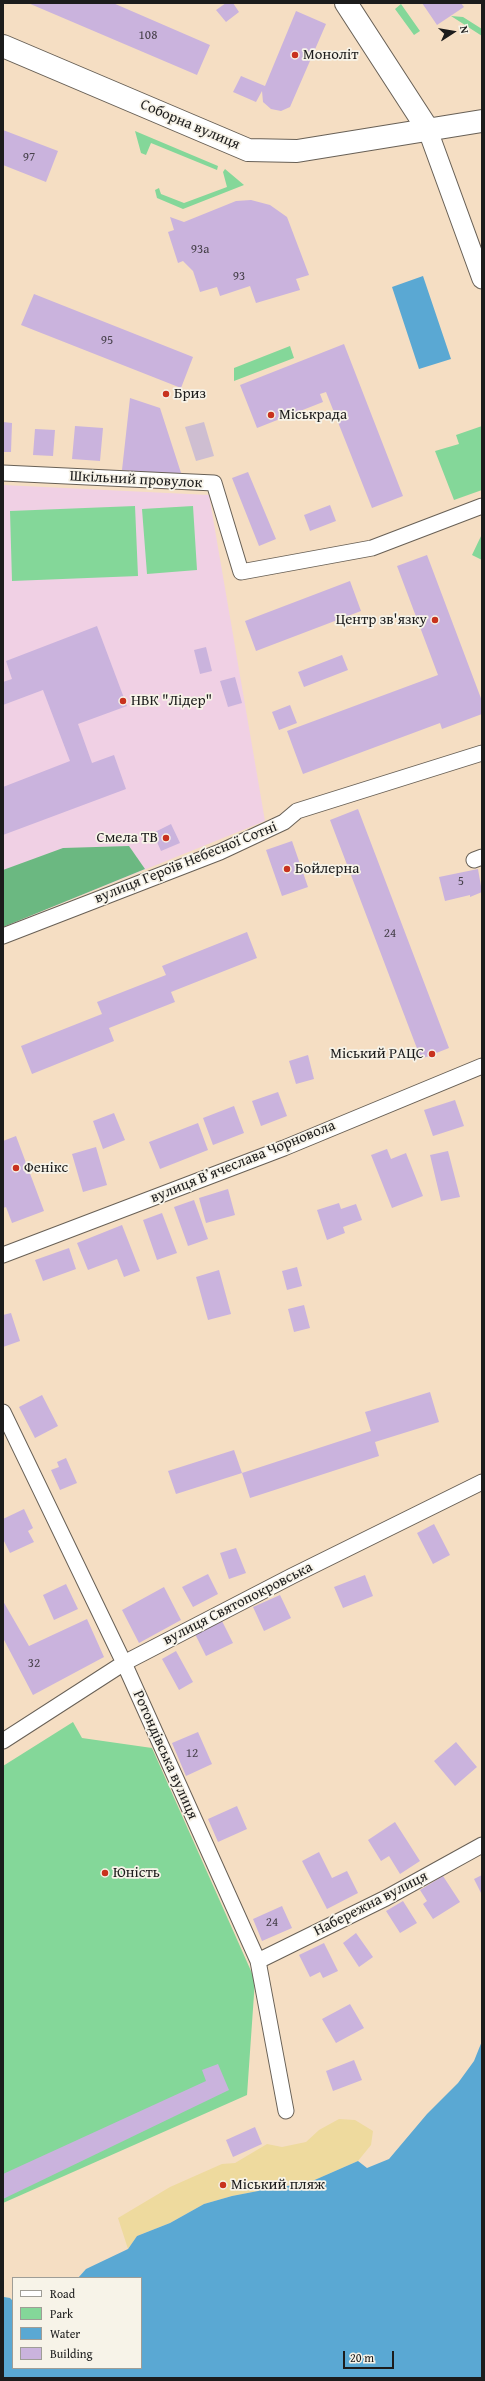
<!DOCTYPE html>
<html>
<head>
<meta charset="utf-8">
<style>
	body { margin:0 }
	#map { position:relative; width:485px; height:2381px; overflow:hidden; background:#f5dec3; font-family:"Gentium Book Plus",serif }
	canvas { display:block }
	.frame { position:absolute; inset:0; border:4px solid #1c1c1c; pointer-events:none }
	.legend { position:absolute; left:12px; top:2277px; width:130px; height:92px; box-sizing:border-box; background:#f7f3e8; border:1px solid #9f9d96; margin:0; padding:5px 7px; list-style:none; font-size:12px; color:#1c1c1c }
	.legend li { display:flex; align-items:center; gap:8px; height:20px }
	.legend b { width:20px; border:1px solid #9f9d96 }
	.north { position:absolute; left:433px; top:12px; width:40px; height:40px; -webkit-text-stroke:3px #f7f3e8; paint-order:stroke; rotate:78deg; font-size:11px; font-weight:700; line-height:16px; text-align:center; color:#1c1c1c }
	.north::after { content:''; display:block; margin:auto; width:14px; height:18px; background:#1c1c1c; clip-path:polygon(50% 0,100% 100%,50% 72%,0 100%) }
	.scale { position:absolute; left:343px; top:2351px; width:51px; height:18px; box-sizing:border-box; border:2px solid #1c1c1c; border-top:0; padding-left:5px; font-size:12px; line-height:14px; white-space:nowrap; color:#1c1c1c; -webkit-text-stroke:3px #f7f3e8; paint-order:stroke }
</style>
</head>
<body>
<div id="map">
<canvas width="485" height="2381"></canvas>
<div class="frame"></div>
<ul class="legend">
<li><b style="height:5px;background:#fff"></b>Road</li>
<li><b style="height:11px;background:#84d799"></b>Park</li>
<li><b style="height:11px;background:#5aa8d3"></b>Water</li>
<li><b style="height:11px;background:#cab3dd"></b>Building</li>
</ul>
<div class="north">N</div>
<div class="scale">20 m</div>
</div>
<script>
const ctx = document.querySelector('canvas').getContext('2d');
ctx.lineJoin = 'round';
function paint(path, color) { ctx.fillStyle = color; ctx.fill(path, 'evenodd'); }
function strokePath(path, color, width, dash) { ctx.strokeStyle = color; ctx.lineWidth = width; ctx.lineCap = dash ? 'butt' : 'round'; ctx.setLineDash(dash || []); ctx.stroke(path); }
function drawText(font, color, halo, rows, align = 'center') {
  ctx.font = font + ' "Gentium Book Plus",serif'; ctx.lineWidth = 3.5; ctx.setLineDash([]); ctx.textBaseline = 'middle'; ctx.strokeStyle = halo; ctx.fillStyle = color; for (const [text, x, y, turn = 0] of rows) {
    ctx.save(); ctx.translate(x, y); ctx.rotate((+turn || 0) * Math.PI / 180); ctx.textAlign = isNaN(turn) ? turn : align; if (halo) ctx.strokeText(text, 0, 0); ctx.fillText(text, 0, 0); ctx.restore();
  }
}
paint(new Path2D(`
	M3 485 209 495 265 821 3 927Z`), '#f0d0e4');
paint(new Path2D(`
	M204 422 214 456 196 461 185 427Z`), '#cebed1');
paint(new Path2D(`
	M401 4 420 31 414 35 395 9Z
	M451 16 463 17 482 29V36Z
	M135 131 218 166 217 170 151 143 146 155 141 153Z
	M225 169 244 185 183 209 157 198 155 190 159 188 161 194 184 203 227 187 223 172Z
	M290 346 294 358 234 381V368Z
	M482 426V490L454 500 435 451 459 444 456 435Z
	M135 506 138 576 12 581 10 511Z
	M193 506 197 570 147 574 142 509Z
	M482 534V560L472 555Z
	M73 1722 82 1738 152 1748 255 1980 247 2095 3 2203V1766Z`), '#84d799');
paint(new Path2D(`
	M129 846 145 869 3 927V870L63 848Z`), '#6bb881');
paint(new Path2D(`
	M339 2119 355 2120 373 2131 371 2145 358 2161 310 2182 265 2187 258 2191 232 2196 204 2204 170 2223 137 2236 128 2249 118 2218 170 2187 222 2164 235 2163 267 2144 282 2147 306 2142 319 2130Z`), '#eeda9e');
paint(new Path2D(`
	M423 276 451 359 419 369 392 287Z
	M482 2041V2378H3L4 2297 10 2298 13 2301V2368H141V2278H78L86 2269 128 2249 137 2236 170 2223 204 2204 232 2196 258 2191 272 2184 287 2186 310 2182 358 2161 367 2168 389 2159 427 2114 458 2083 474 2061Z`), '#5aa8d3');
paint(new Path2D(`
	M28 3H113L210 45 197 75Z
	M226 3H233L239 12 226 22 216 10Z
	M422 3H461L464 7 437 25Z
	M296 11 326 24 290 107 281 111 271 109 263 102 262 91 256 102 233 92 241 76 265 86Z
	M3 130 58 151 46 182 3 165Z
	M251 200 270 205 287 217 309 275 296 279 300 290 256 303 250 286 220 296 217 287 200 292 193 271 183 261 178 263 168 232 174 230 170 217 184 222 236 201Z
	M34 294 193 357 181 388 21 325Z
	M344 344 403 496 372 508 326 392 320 394 323 402 257 428 240 385Z
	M130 398 160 408 182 476 122 470Z
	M3 422 12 423 11 452H3Z
	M75 426 103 428 100 461 72 459Z
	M35 429 55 430 53 456 33 455Z
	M248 472 276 539 259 546 232 478Z
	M330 505 336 521 310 531 304 515Z
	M427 555 482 701V714L442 729 440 723 303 774 287 731 438 675 397 566Z
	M350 581 361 611 256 651 245 621Z
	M97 626 127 706 78 724 92 763 114 755 126 789 3 835V787L70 761 43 690 3 705V682L12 679 6 661Z
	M206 647 212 671 200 674 194 650Z
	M342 655 348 670 304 687 298 672Z
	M235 677 242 703 228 707 220 681Z
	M290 705 297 723 279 730 272 712Z
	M358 809 449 1048 421 1059 330 820Z
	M171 824 180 843 161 851 153 833Z
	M292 841 308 887 282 896 266 850Z
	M478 869 482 892 470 897V895L445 901 439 877Z
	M247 932 257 958 171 992 175 1002 109 1028 114 1041 32 1074 21 1046 102 1014 97 1002 166 975 162 966Z
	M308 1055 314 1079 296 1084 289 1061Z
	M278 1092 287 1116 261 1126 252 1101Z
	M455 1100 464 1126 433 1136 424 1110Z
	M234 1106 244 1133 213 1145 203 1118Z
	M114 1113 125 1140 103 1149 93 1121Z
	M198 1123 208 1150 160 1169 149 1142Z
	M16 1136 44 1211 12 1223 6 1207 3 1208V1141Z
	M96 1147 107 1185 83 1192 72 1154Z
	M387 1149 391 1159 406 1153 423 1196 392 1208 371 1155Z
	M448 1151 460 1197 441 1201 430 1155Z
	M228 1189 235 1215 206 1223 199 1198Z
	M194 1200 208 1239 188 1246 174 1207Z
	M339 1203 341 1209 356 1204 362 1220 343 1227 345 1233 327 1240 317 1210Z
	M162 1213 177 1253 157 1260 143 1220Z
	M122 1225 140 1271 124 1277 117 1259 88 1270 77 1243Z
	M69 1248 76 1269 43 1281 35 1260Z
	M297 1267 302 1286 287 1290 282 1271Z
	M219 1270 231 1314 208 1320 196 1277Z
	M304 1305 310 1328 294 1332 288 1309Z
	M11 1313 20 1341 3 1347V1315Z
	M430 1392 439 1422 375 1442 379 1456 250 1498 242 1473 176 1494 168 1471 234 1450 242 1473 371 1431 365 1412Z
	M42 1395 58 1426 35 1438 19 1407Z
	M66 1458 77 1483 60 1490 51 1470 59 1467 57 1462Z
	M24 1509 33 1528 28 1531 34 1542 10 1553 3 1539V1519Z
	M434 1524 450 1555 433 1564 417 1533Z
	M236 1548 246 1573 229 1579 220 1553Z
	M208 1574 218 1594 193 1607 182 1587Z
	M365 1575 373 1596 343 1608 334 1587Z
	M66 1584 78 1609 54 1620 43 1595Z
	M164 1587 181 1620 139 1643 122 1610Z
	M280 1595 291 1618 264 1631 253 1607Z
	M3 1601 29 1646 87 1619 104 1657 33 1695 3 1638Z
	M222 1621 233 1643 206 1656 195 1634Z
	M176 1651 193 1682 179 1690 162 1659Z
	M198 1732 212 1764 186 1776 172 1743Z
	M456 1742 477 1767 455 1786 434 1761Z
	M237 1806 247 1829 218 1842 208 1819Z
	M395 1822 420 1861 400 1874 389 1856 381 1861 368 1840Z
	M319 1852 332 1878 347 1871 358 1893 327 1909 302 1861Z
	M482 1875V1895L474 1879Z
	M443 1876 460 1902 433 1919 423 1904 427 1901 420 1890Z
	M403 1901 417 1923 400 1933 386 1911Z
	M282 1906 292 1928 262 1941 253 1919Z
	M356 1933 373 1957 359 1967 343 1943Z
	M324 1943 338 1971 323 1978 320 1972 310 1977 299 1955Z
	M350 2004 364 2028 336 2043 322 2019Z
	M354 2060 362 2080 333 2091 326 2071Z
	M218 2064 229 2090 3 2199V2174L206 2081 202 2070Z
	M255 2127 262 2144 233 2157 226 2140Z`), '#cab3dd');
const minor = new Path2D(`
	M3 473 214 483 241 572 372 548 482 506
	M474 860 482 857
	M3 936 220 852 284 822 297 811 482 753
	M3 1255 284 1148 482 1066
	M3 1412 124 1663 258 1961 286 2111
	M3 1741 124 1663 292 1576 482 1482
	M258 1961 386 1898 482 1845`);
const tertiary = new Path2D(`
	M427 128 482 279`);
const secondary = new Path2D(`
	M346 3 427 128
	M3 46 248 150 297 151 482 121`);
strokePath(minor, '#686056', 17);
strokePath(tertiary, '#686056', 21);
strokePath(secondary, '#686056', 24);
strokePath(minor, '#fff', 15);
strokePath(tertiary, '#fff', 19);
strokePath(secondary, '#fff', 22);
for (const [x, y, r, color] of [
	[295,55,4,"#c8321e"],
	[166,394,4,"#c8321e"],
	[271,415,4,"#c8321e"],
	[435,620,4,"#c8321e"],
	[123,701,4,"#c8321e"],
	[166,838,4,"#c8321e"],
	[287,869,4,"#c8321e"],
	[432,1054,4,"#c8321e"],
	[16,1168,4,"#c8321e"],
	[105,1873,4,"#c8321e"],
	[223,2185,4,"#c8321e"]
]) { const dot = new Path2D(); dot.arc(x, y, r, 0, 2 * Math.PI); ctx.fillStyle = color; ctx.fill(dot); strokePath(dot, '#f7f3e8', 1.5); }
drawText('13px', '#48424c', null, [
	["108",148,36],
	["97",29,158],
	["93а",200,250],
	["93",239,277],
	["95",107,341],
	["5",461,882],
	["24",390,934],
	["32",34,1664],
	["12",192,1754],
	["24",272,1923]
]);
drawText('15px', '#1c1c1c', '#f7f3e8', [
	["Моноліт",303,55],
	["Бриз",174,394],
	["Міськрада",279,415],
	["Центр зв'язку",427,620,"right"],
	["НВК \"Лідер\"",131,701],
	["Смела ТВ",158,838,"right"],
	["Бойлерна",295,869],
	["Міський РАЦС",424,1054,"right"],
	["Фенікс",24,1168],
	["Юність",113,1873],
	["Міський пляж",231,2185]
], 'left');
drawText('15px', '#1c1c1c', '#f7f3e8', [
	["Соборна вулиця",190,125,23],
	["Шкільний провулок",136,480,3],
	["вулиця Героїв Небесної Сотні",186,863,-22],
	["вулиця Вʼячеслава Чорновола",243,1162,-22],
	["вулиця Святопокровська",238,1604,-27],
	["Ротондівська вулиця",165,1755,66],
	["Набережна вулиця",371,1904,-27]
]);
</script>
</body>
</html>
